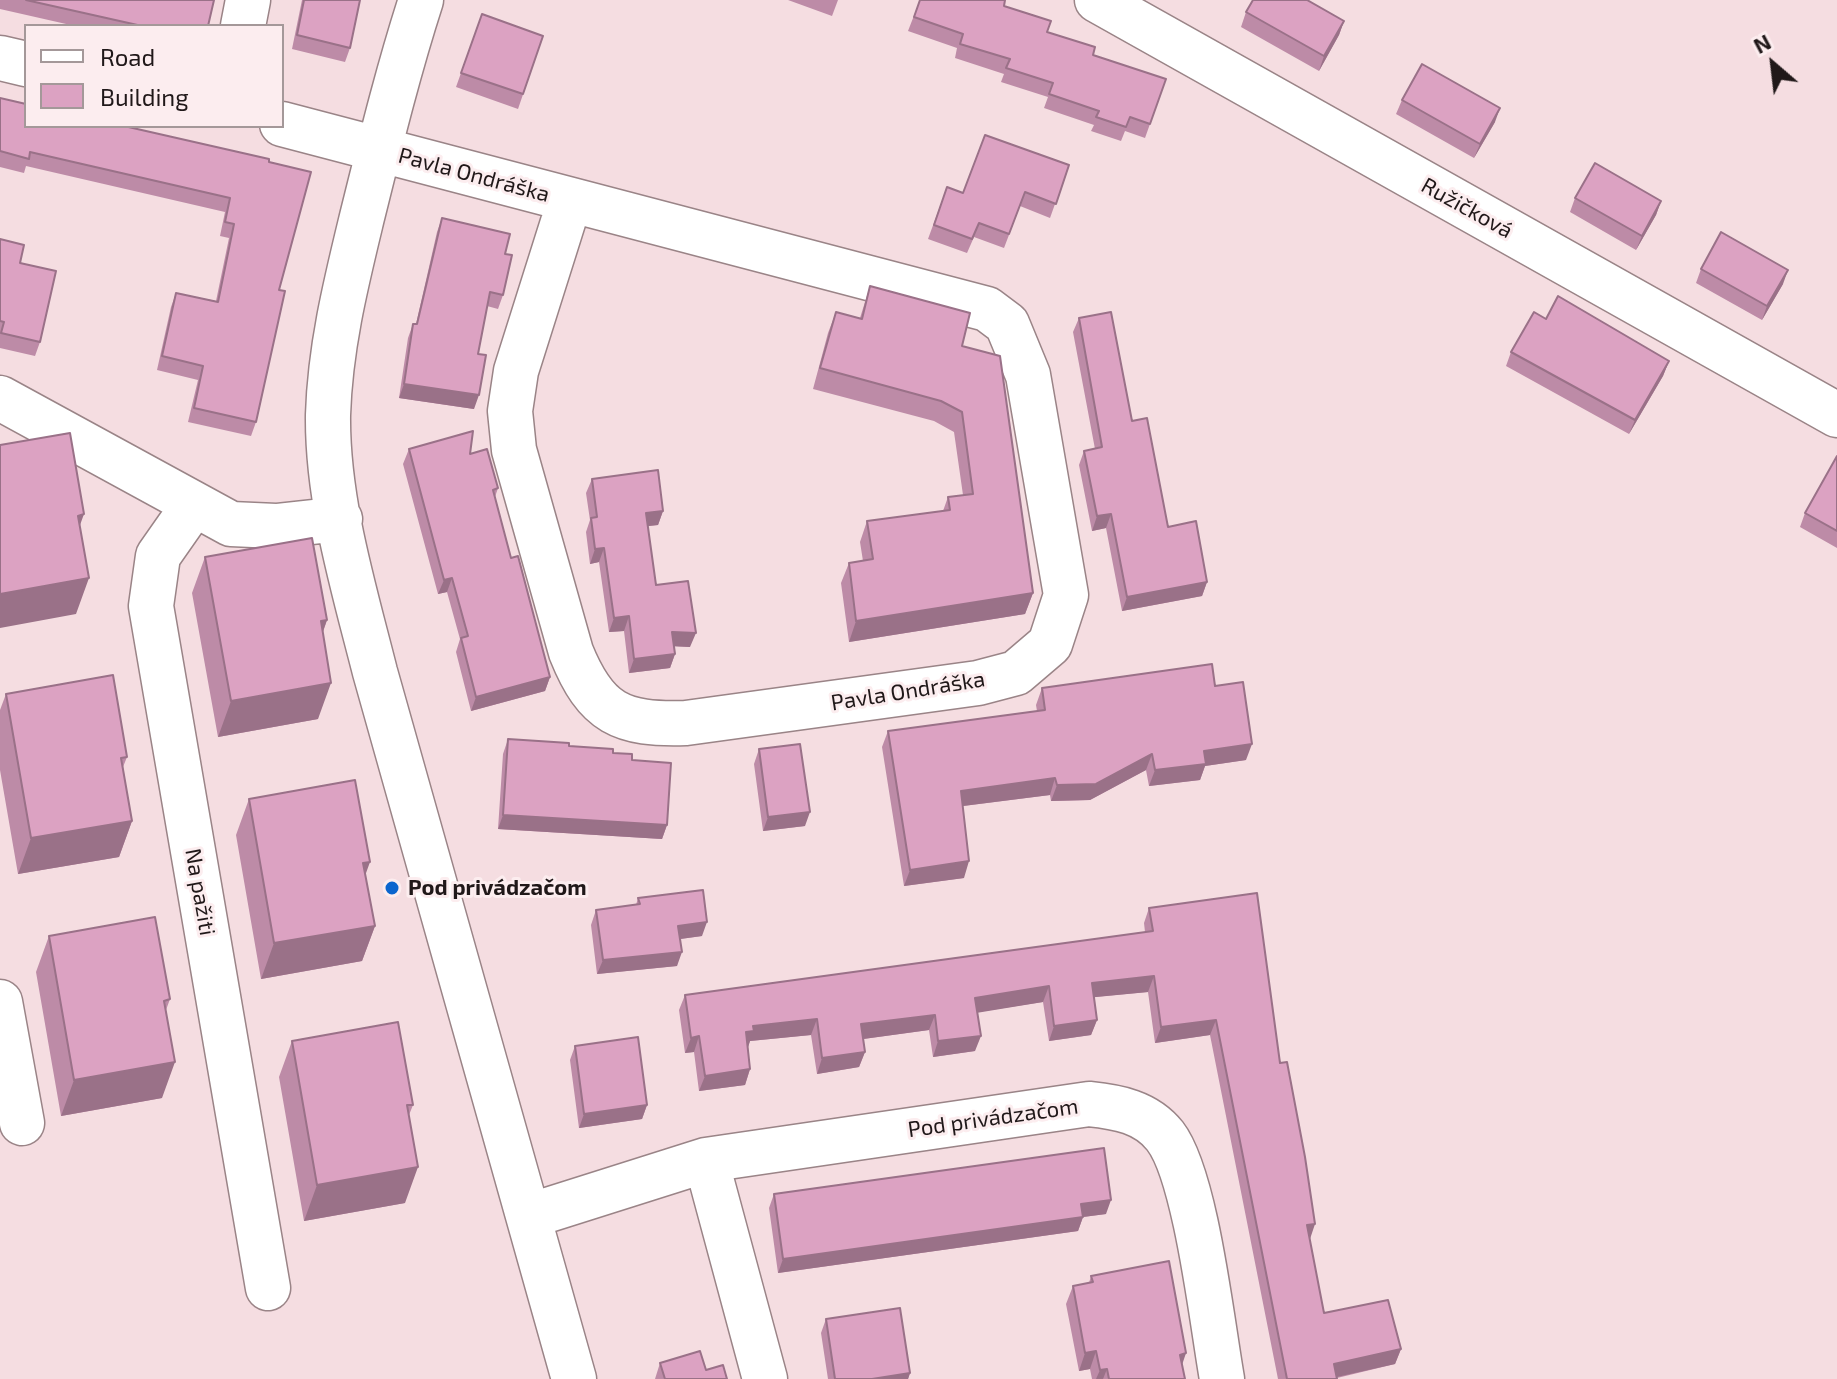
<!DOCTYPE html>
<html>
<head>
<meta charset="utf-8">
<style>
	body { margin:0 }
	#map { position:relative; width:1837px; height:1379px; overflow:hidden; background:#f5dde1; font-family:"Exo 2",sans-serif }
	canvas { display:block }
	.legend { position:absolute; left:24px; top:24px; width:260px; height:104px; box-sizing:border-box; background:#fcedef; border:2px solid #a49899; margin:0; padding:10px 14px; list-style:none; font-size:24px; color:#201819 }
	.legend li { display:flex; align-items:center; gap:16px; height:40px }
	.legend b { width:40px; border:2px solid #a49899 }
	.north { position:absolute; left:1733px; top:24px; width:80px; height:80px; -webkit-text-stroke:6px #fcedef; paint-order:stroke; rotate:332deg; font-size:22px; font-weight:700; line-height:32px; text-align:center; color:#201819 }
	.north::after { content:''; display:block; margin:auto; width:28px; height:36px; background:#201819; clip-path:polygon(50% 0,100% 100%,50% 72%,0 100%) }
</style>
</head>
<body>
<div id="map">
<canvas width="1837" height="1379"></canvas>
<ul class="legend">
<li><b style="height:10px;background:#fff"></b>Road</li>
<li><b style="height:22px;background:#dca2c2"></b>Building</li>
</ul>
<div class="north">N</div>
</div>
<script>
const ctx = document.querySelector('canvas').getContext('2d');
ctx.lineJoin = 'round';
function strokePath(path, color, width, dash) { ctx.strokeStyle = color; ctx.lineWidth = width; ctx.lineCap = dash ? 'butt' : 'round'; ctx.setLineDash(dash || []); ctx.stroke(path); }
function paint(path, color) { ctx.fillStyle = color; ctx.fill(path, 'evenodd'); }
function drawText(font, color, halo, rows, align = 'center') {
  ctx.font = font + ' "Exo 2",sans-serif'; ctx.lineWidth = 6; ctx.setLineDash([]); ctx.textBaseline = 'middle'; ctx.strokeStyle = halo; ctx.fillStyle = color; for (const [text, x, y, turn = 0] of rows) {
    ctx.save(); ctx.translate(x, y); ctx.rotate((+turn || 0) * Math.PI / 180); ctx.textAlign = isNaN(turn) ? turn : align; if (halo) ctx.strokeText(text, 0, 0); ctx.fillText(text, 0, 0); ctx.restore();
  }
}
const minor = new Path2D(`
	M421 0C398 71 380 145 362 217 346 283 330 347 328 415 327 501 354 589 375 672L574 1379
	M1097 0 1837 415
	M243 26 248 0
	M0 58 26 64
	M282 124 987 309 1007 324 1028 375 1066 595 1050 644 1016 673 978 683 686 723C621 725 596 714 571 652L514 450 510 411 516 371 570 200
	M0 398 231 524 276 526 340 519
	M193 506 158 556 151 606 268 1288
	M0 1002 22 1123
	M706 1160 765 1379
	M529 1216 706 1160 1089 1104C1118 1107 1146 1112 1165 1136 1196 1176 1212 1323 1222 1379`);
strokePath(minor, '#9a8487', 47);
strokePath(minor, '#fff', 44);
paint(new Path2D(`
	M0 0H214L208 26H75L0 9Z
	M302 0H360L350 48 345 62 292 49Z
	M788 0H838L832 16Z
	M920 0 1004 6 1047 32 1093 55 1166 79 1145 138 1125 131 1121 141 1091 131 1094 125 1044 108 1048 97 1001 82 1004 74 955 58 957 48 908 31Z
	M1246 12 1344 21 1339 35 1319 71 1241 27Z
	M482 14 543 36 518 109 456 87Z
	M0 98 269 162 279 290 256 422 251 436 188 422 198 380 157 370 171 307 176 293 216 301 229 238 220 236 225 212 26 166 24 173 0 167Z
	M1402 100 1495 122 1474 158 1396 114Z
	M1069 165 1050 218 1020 206 1004 248 974 237 967 253 928 239 947 187 963 193Z
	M1575 198 1661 201 1656 215 1636 250 1570 212Z
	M442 218 505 254 503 295 498 309 487 306 478 354 474 409 399 398 408 338 413 324H416L437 232Z
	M0 239 20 263 40 342 35 356 0 348Z
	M1701 269 1783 284 1762 320 1696 283Z
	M870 286 962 346 1033 593 1025 614 849 642 841 583 849 563 863 561 860 542 867 521 943 511 948 497 963 495 954 432 934 421 813 389 828 333 836 312 860 318Z
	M1079 318 1132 421 1168 527 1207 582 1202 596 1122 611 1106 528 1092 531 1079 465 1084 451 1095 449 1073 332Z
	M1546 319 1669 361 1663 376 1629 434 1506 366 1511 352Z
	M409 449 470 454 498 488 495 497 511 558 550 677 545 691 471 711 456 652 460 639 447 592 438 594 403 464Z
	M1837 456V548L1800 527 1805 513Z
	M592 479 663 511 658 525 647 526 656 585 690 647 674 646 675 654 670 668 629 673 624 631 609 632 599 562 590 564 586 532 590 520 586 493Z
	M205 557 327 620 323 632 318 719 218 737 192 593Z
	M1215 686 1246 760 1205 766 1200 780 1149 786 1146 770 1090 800 1051 801 1050 795 963 806 964 878 904 886 882 747 888 731 1037 711 1036 705 1042 688Z
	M6 694 127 757 123 767 132 821 119 857 18 874 0 770V710Z
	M508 739 569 746 613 753 632 760 667 825 662 839 498 829 503 754Z
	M759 749 805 826 763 831 754 764Z
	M249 799 365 874 375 926 362 961 261 979 236 835Z
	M638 898 702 936 680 939 677 966 597 974 591 925 596 910 636 905Z
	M1149 908 1280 1063 1310 1239 1324 1313 1401 1349 1395 1364 1337 1378V1379H1278L1210 1035 1155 1043 1148 992 1094 997 1097 1020 1091 1035 1049 1041 1043 1002 978 1012 975 1051 933 1057 929 1030 863 1039 865 1052 859 1067 817 1074 811 1035 750 1041 748 1047 750 1069 745 1085 699 1091 694 1052 685 1053 679 1010 685 995 1145 932 1144 923Z
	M49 936 170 999 166 1010 162 1098 61 1116 36 972Z
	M292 1041 413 1105 409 1115 405 1203 304 1221 279 1077Z
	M575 1046 647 1105 642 1119 579 1128 570 1060Z
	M774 1194 1106 1214 1083 1217 1078 1231 778 1273 769 1208Z
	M1091 1276 1182 1365 1185 1379H1092L1090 1369 1079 1371 1066 1304 1073 1286 1089 1283Z
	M826 1319 910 1373 908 1379H828L821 1333Z
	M660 1363 706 1370 727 1379H655Z`), '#bd8ba7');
paint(new Path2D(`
	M1344 21 1339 35 1319 71 1324 56Z
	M1500 108 1495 122 1474 158 1480 144Z
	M1661 201 1656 215 1636 250 1642 236Z
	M1788 270 1783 284 1762 320 1767 306Z
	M1669 361 1663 376 1629 434 1635 420Z
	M404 384 479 395 474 409 399 398Z
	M663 511 658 525 640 527 646 513Z
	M84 514 71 550 78 516Z
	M1111 514 1106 528 1092 531 1097 516Z
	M604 548 599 562 590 564 595 549Z
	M89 578 76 614 0 628V594Z
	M452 578 447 592 438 594 444 580Z
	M1207 582 1202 596 1122 611 1127 597Z
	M1033 593 1025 614 849 642 856 621Z
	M629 616 624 631 609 632 614 618Z
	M327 620 314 656 321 621Z
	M672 632 696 633 690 647 667 646Z
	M675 654 670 668 629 673 634 659Z
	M550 677 545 691 471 711 476 697Z
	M331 683 318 719 218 737 231 701Z
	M1252 744 1246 760 1205 766 1200 780 1149 786 1155 770 1204 751Z
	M1152 754 1146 770 1090 800 1051 801 1057 785Z
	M1055 778 1050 795 955 807 961 791Z
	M810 812 805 826 763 831 768 817Z
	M503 815 667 825 662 839 498 829Z
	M132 821 119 857 18 874 31 838Z
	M969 861 964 878 904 886 910 870Z
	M370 862 357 898 363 863Z
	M707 922 702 936 673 940 678 926Z
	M375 926 362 961 261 979 274 943Z
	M682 952 677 966 597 974 603 960Z
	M1154 976 1148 992 1086 998 1092 983Z
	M1049 986 1043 1002 970 1014 975 998Z
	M935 1015 929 1030 856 1040 861 1024Z
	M817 1019 811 1035 750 1041 748 1047 740 1048 746 1032 753 1026Z
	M1097 1020 1091 1035 1049 1041 1054 1026Z
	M1216 1020 1210 1035 1155 1043 1161 1027Z
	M699 1036 694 1052 685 1053 691 1038Z
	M981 1036 975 1051 933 1057 938 1041Z
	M865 1052 859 1067 817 1074 822 1058Z
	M175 1062 162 1098 61 1116 74 1080Z
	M750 1069 745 1085 699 1091 705 1076Z
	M647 1105 642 1119 579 1128 584 1114Z
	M418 1167 405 1203 304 1221 317 1185Z
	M1111 1200 1106 1214 1083 1217 1078 1231 778 1273 783 1259 1081 1204Z
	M1315 1224 1310 1239 1307 1225Z
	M1401 1349 1395 1364 1328 1379 1334 1364Z
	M1096 1351 1090 1369 1079 1371 1085 1353Z
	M1186 1353 1180 1371V1355Z
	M1107 1369 1103 1379H1096L1100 1370Z
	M910 1373 908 1379H872Z`), '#9a7188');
const building = new Path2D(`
	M26 0H214L208 26H142Z
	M304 0H360L350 48 297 35Z
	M920 0H1005L1004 6 1051 21 1047 32 1095 47 1093 55 1166 79 1150 124 1130 117 1126 127 1096 117 1099 111 1049 94 1053 83 1006 68 1010 59 960 44 963 34 914 17Z
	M1253 0H1307L1344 21 1324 56 1246 12Z
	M482 14 543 36 523 94 461 73Z
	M1422 64 1500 108 1480 144 1402 100Z
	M0 98 26 104V126H124L269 159V162L311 172 279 290 285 291 256 422 194 408 203 366 162 356 176 293 218 302 234 224 225 222 230 198 30 152 29 159 0 151Z
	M985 135 1069 165 1056 204 1025 192 1009 234 979 223 972 239 934 225 947 187 963 193Z
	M1595 163 1661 201 1642 236 1575 198Z
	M442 218 510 234 505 254 512 255 503 295 490 292 478 354 486 355 479 395 404 384 413 324H417Z
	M1721 232 1788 270 1767 306 1701 269Z
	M0 239 24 245 20 263 56 271 40 342 1 333 4 322 0 321Z
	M870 286 970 313 962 346 1000 356 1033 593 856 621 849 563 873 559 867 521 950 510 948 497 973 494 962 412 941 401 820 368 836 312 862 319Z
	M1558 296 1669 361 1635 420 1511 352 1534 312 1546 319Z
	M1111 312 1132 421 1147 418 1168 527 1196 521 1207 582 1127 597 1111 514 1097 516 1084 451 1102 447 1079 318Z
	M473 431 470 454 487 449 498 488 493 490 511 558 518 556 550 677 476 697 461 638 468 636 452 578 444 580 409 449Z
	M70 433 84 514 78 516 89 578 0 594V445Z
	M1837 456V531L1805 513Z
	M658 470 663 511 646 513 656 585 688 581 696 633 672 632 675 654 634 659 629 616 614 618 604 548 595 549 591 518 597 517 592 479Z
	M312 538 327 620 321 621 331 683 231 701 205 557Z
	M1212 664 1215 686 1243 682 1252 744 1204 751 1206 764 1155 770 1152 754 1096 784 1057 785 1055 778 961 791 969 861 910 870 888 731 1045 710 1042 688Z
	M113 675 127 757 121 758 132 821 31 838 6 694Z
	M508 739 569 743V746L613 749V753L632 754V760L671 763 667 825 503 815Z
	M800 744 810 812 768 817 759 749Z
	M355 780 370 862 363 863 375 926 274 943 249 799Z
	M703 890 707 922 678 926 682 952 603 960 596 910 640 904 638 898Z
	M1257 893 1280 1063 1287 1062 1305 1157 1315 1224 1307 1225 1324 1313 1388 1300 1401 1349 1334 1364 1337 1379H1287L1216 1020 1161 1027 1154 976 1092 983 1097 1020 1054 1026 1049 986 975 998 981 1036 938 1041 935 1015 861 1024 865 1052 822 1058 817 1019 753 1026 754 1031 746 1032 750 1069 705 1076 699 1036 691 1038 685 995 1153 931 1149 908Z
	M155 917 170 999 164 1001 175 1062 74 1080 49 936Z
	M398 1022 413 1105H407L418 1167 317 1185 292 1041Z
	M638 1037 647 1105 584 1114 575 1046Z
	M1104 1148 1111 1200 1081 1204 1083 1217 783 1259 774 1194Z
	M1169 1261 1186 1353 1180 1355 1185 1379H1109L1107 1369 1100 1370 1096 1351 1085 1353 1073 1286 1093 1282 1091 1276Z
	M900 1308 910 1373 872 1379H835L826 1319Z
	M700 1351 706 1370 723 1365 727 1379H665L660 1363Z`);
paint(building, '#dca2c2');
strokePath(building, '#9a7188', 2);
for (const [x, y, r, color] of [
	[392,888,8,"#0b65ce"]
]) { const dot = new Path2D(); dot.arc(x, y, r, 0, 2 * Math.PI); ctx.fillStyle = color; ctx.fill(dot); strokePath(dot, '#fcedef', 3); }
drawText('22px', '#201819', '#fcedef', [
	["Pavla Ondráška",474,175,15],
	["Ružičková",1467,208,29],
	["Pavla Ondráška",908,691,-9],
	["Na pažiti",200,892,80],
	["Pod privádzačom",993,1118,-8]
]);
drawText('bold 22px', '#201819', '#fcedef', [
	["Pod privádzačom",408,888]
], 'left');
</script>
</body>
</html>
